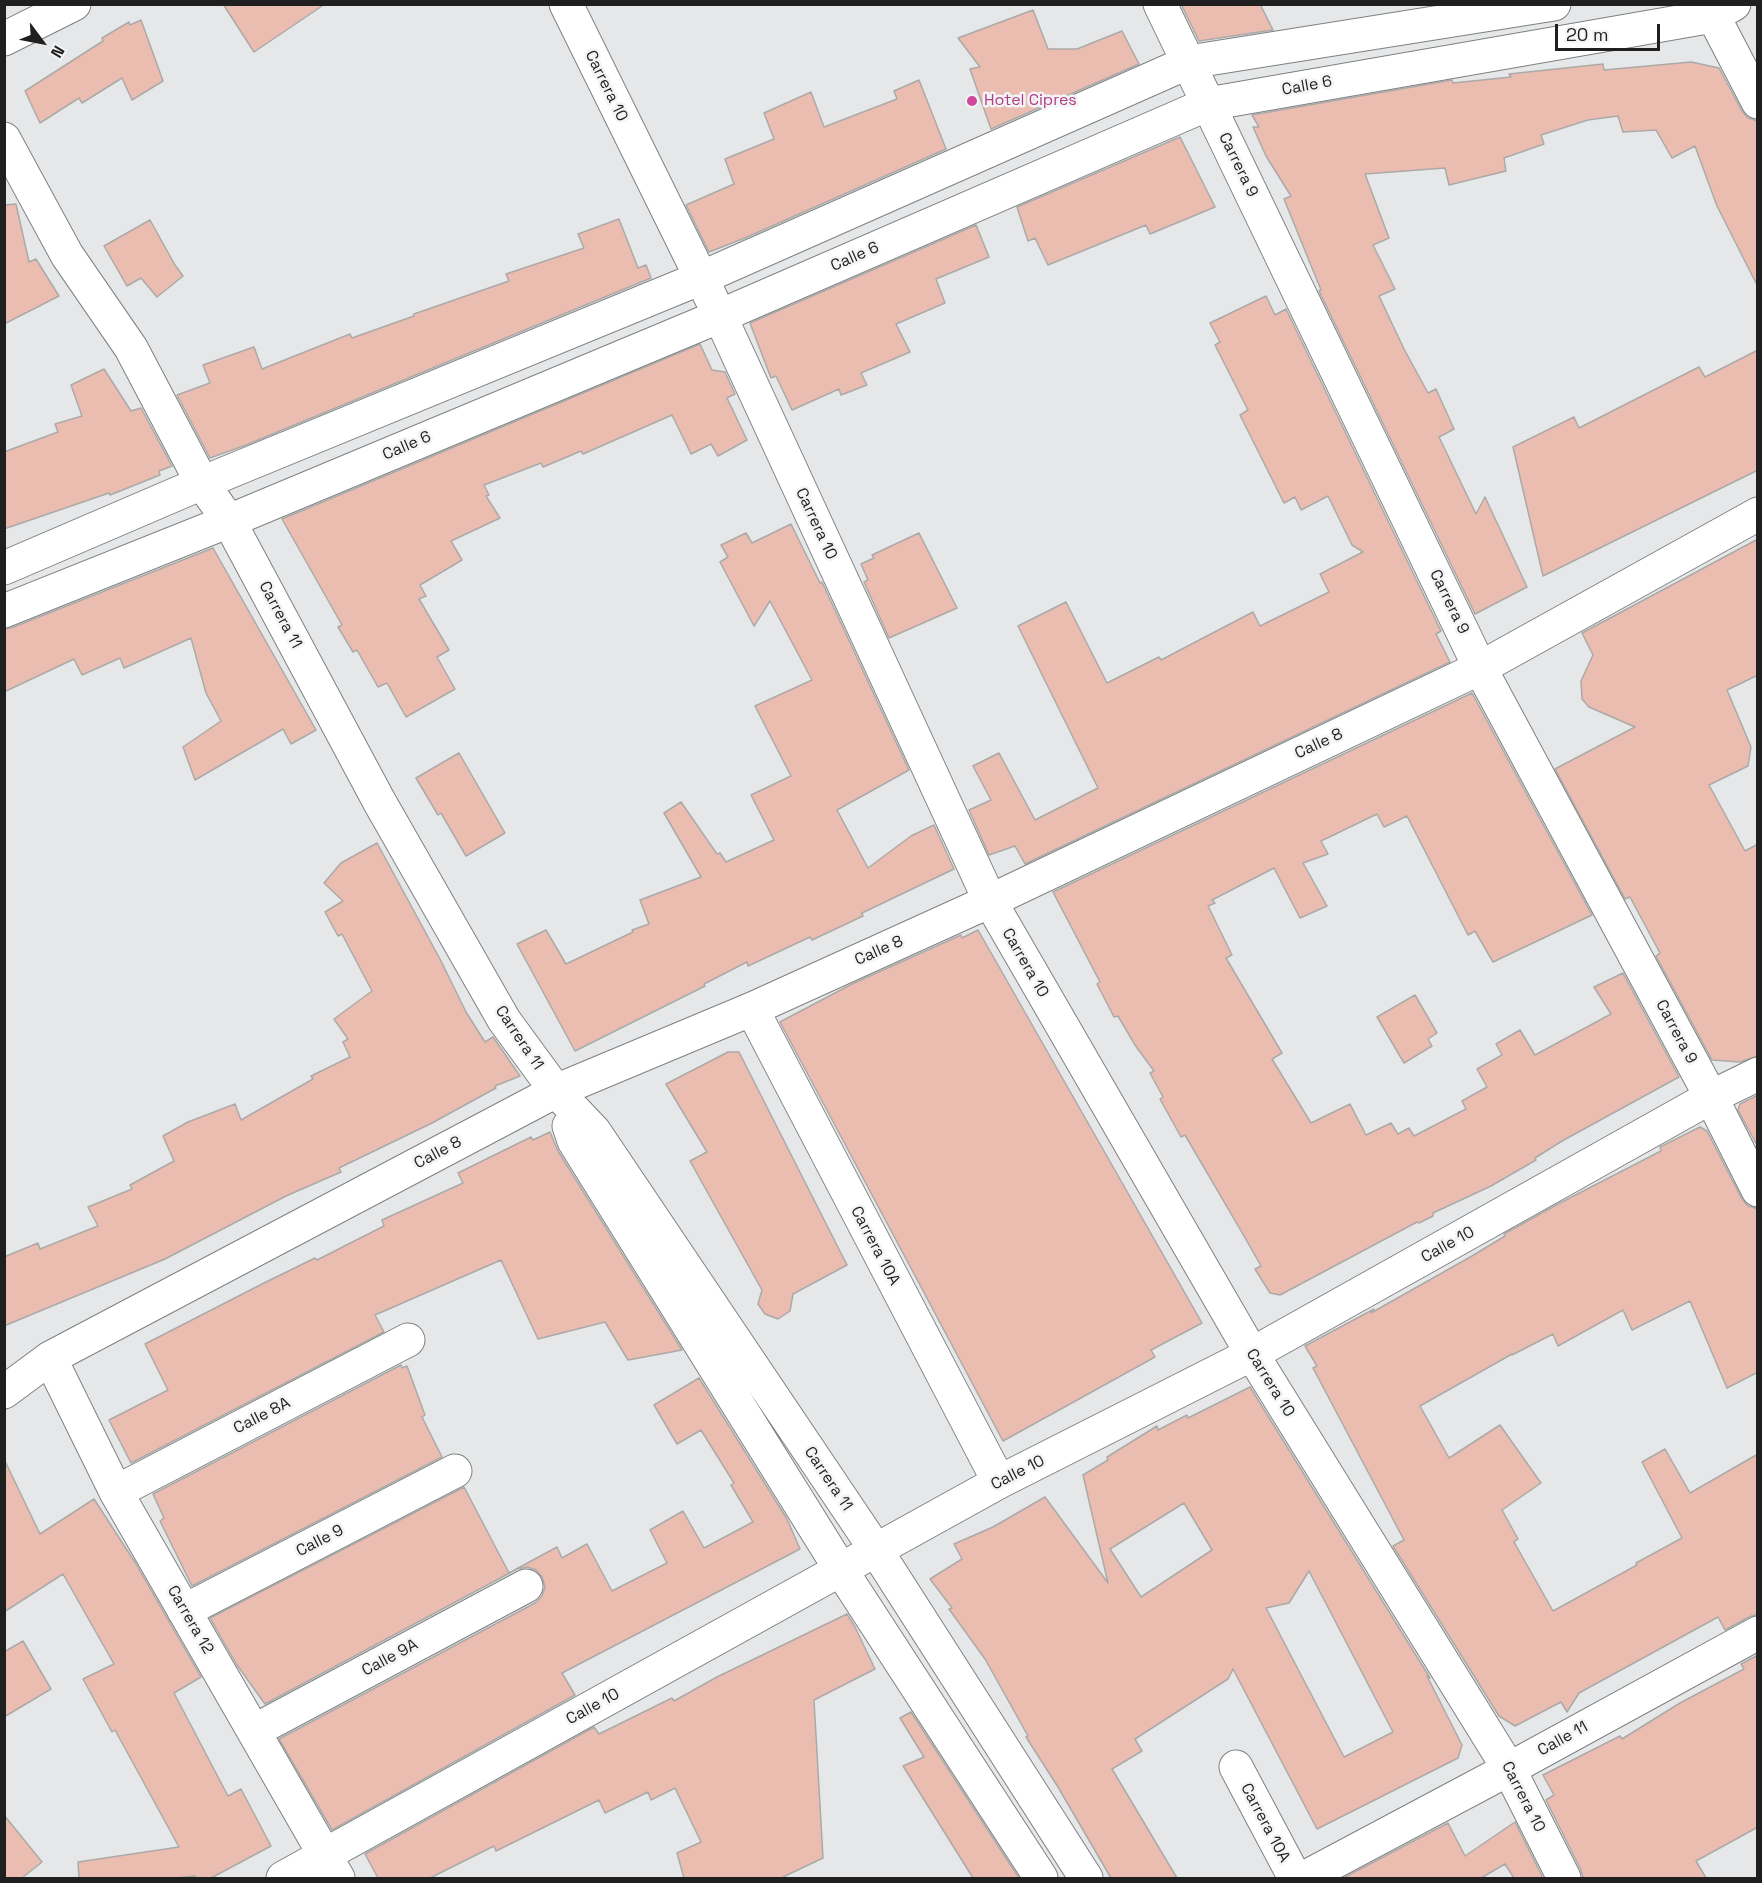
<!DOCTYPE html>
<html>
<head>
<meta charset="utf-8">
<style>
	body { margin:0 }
	#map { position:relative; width:1762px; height:1883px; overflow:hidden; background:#e6e7e8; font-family:"Space Grotesk",sans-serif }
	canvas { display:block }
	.frame { position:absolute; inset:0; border:6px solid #1f1f1f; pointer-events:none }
	.north { position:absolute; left:12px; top:12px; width:60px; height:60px; -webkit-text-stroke:4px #f3f4f5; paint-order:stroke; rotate:122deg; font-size:16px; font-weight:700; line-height:24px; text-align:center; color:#1f1f1f }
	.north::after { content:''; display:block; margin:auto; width:21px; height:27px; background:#1f1f1f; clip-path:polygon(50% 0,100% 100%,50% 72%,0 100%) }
	.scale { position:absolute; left:1555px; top:24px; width:105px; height:27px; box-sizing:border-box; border:3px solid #1f1f1f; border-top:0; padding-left:8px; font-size:18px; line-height:21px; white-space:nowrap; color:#1f1f1f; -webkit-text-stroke:4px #f3f4f5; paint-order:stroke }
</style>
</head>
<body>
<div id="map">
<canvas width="1762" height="1883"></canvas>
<div class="frame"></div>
<div class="north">N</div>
<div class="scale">20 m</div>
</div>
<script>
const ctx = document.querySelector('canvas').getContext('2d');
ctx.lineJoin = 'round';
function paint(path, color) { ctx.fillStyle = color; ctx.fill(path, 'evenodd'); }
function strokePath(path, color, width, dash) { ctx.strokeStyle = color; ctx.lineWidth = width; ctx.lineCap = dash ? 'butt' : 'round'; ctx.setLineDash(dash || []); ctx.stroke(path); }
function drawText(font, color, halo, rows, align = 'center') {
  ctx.font = font + ' "Space Grotesk",sans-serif'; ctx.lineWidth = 5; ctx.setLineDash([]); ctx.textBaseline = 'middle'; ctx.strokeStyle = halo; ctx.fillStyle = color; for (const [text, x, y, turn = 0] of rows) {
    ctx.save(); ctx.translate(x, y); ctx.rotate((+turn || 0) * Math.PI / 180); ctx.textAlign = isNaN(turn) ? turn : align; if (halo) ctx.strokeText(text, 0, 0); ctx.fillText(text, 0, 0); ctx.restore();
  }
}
const building = new Path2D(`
	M223 4H325L254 52Z
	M1181 4H1260L1273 30 1199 41Z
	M1033 10 1048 49H1077L1122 31 1139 64 991 129 970 69 980 67 958 38Z
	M141 20 163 81 132 100 122 78 82 103 79 98 40 123 25 91 103 41 102 38 129 22 130 25Z
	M1691 62 1719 68 1742 111 1748 118 1758 121V287L1717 206 1695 146 1672 158 1656 130 1623 132 1618 116 1588 120 1541 135 1544 144 1504 158 1506 171 1449 185 1445 168 1365 174 1389 238 1373 245 1395 289 1379 296 1404 349 1428 393 1436 389 1454 429 1439 437 1476 514 1485 497 1527 587 1475 614 1319 291 1321 290 1284 199 1291 196 1266 156 1253 127H1259L1252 115 1452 80 1453 83 1511 77 1509 74 1603 64 1604 70Z
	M919 80 946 149 745 238 709 252 686 205 734 184 725 159 774 139 764 113 811 92 824 127 897 99 894 91Z
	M1180 137 1215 207 1150 234 1146 225 1048 265 1035 238 1028 241 1017 207Z
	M16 204 29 262 36 259 59 296 4 324V205Z
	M619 219 638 268 646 265 651 278 246 445 210 458 177 395 210 383 203 365 254 347 262 369 350 334 352 338 414 316V314L509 281 506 274 584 248 578 234Z
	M150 220 175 265 183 276 157 297 141 278 127 286 104 246Z
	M976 225 989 257 936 279 945 303 896 324 910 352 861 373 867 385 841 395 839 389 792 410 776 376 771 378 750 323Z
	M1266 296 1275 315 1286 309 1441 631 1436 634 1450 662 1025 864 1015 846 989 855 969 810 991 800 973 766 999 753 1035 820 1098 788 1018 626 1066 602 1107 683 1159 657 1161 660 1253 612 1260 626 1329 592 1320 574 1363 552 1352 545 1328 496 1301 510 1295 497 1284 503 1240 415 1248 410 1215 345 1220 342 1210 323Z
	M700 344 712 370 725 372 735 394 727 398 747 440 718 456 711 444 691 454 672 415 583 454 581 451 543 467 541 463 484 485 489 495 486 496 500 518 451 541 462 560 420 585 426 596 419 599 449 650 437 657 455 689 406 717 387 683 378 687 357 650 353 652 338 627 342 625 282 519Z
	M1758 350V470L1543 576 1513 447 1574 417 1579 428 1699 367 1705 377Z
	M104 369 131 411 141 408 172 466 159 471 160 475 110 495 109 493 4 529V452L58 432 55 424 82 416 71 385Z
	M791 524 820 583 822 582 909 770 837 810 868 868 911 836 934 825 954 869 862 913 863 916 812 940 810 937 748 966 747 962 704 984 705 986 575 1051 517 944 546 930 566 964 633 932 632 930 649 924 640 900 701 877 664 813 681 802 717 854 720 853 726 862 774 840 751 795 791 776 755 706 812 680 770 601 754 626 720 562 728 557 721 545 746 533 752 543Z
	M919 533 957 608 889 638 864 582 868 580 861 564 874 558 872 555Z
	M1758 539V675L1727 690 1751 747 1748 766 1709 785 1745 851 1758 844V1056L1740 1062 1712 1060 1656 956 1660 953 1630 897 1625 899 1555 769 1635 727 1589 707 1582 699 1581 681 1593 655 1582 633Z
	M213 548 316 730 291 744 283 729 195 780 183 747 221 721 206 693 191 638 124 668 120 658 82 675 74 659 4 692V629L11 628Z
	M1472 693 1592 915 1493 962 1475 931 1468 935 1407 816 1384 827 1377 814 1321 841 1328 854 1303 863 1327 906 1300 918 1274 868 1212 900 1215 903 1208 906 1232 955 1226 958 1282 1053 1272 1059 1311 1123 1350 1104 1366 1135 1391 1123 1398 1134 1409 1128 1414 1136 1466 1109 1462 1101 1487 1087 1477 1069 1502 1055 1496 1044 1520 1030 1535 1055 1611 1014 1594 987 1623 973 1679 1077 1562 1141 1535 1158 1536 1160 1491 1186 1433 1213V1216L1419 1223 1417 1222 1280 1295 1270 1293 1255 1269 1261 1266 1244 1236 1185 1135 1181 1137 1160 1099 1163 1097 1150 1073 1154 1071 1135 1045 1118 1016 1114 1017 1097 984 1100 982 1053 892Z
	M459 753 505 833 466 856 441 813 438 815 416 778Z
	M377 843 440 959 466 1012 485 1042 493 1037 520 1076 495 1086 496 1088 432 1123 339 1168 341 1172 286 1196 165 1259 4 1326V1257L38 1243 40 1249 98 1226 88 1207 132 1189 130 1185 174 1161 163 1136 188 1122 235 1104 241 1120 313 1079 311 1076 350 1057 343 1042 348 1039 334 1019 372 991 342 934 338 936 325 912 343 901 324 883 341 863Z
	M978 930 1202 1323 1151 1350 1155 1357 1003 1441 780 1022 852 984 961 935 962 938Z
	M1415 995 1437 1033 1428 1039 1432 1046 1404 1063 1377 1017Z
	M728 1052H739L847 1265 793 1294 790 1311 778 1319 765 1314 758 1304 762 1290 690 1161 707 1152 666 1084Z
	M1758 1095V1147L1738 1110 1740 1104Z
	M1700 1127 1707 1131 1742 1199 1748 1206 1758 1209V1372L1727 1388 1690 1301 1632 1330 1623 1310 1558 1346 1553 1334 1512 1355V1354L1420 1406 1449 1458 1500 1425 1541 1483 1502 1510 1518 1539 1514 1542 1553 1611 1637 1565 1636 1563 1682 1538 1642 1462 1665 1449 1690 1493 1758 1454V1614L1749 1617 1725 1630 1718 1617 1579 1693 1567 1712 1561 1702 1515 1726 1499 1716 1393 1546 1404 1540 1313 1368 1317 1366 1305 1346 1374 1309 1371 1313 1472 1256 1505 1236 1504 1234 1558 1204 1661 1151 1660 1147Z
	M550 1132 558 1151 682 1350 628 1360 605 1322 538 1339 501 1260 375 1315 384 1332 131 1463 109 1420 168 1390 145 1344 264 1283 315 1258 317 1260 384 1226 382 1220 463 1183 458 1173 531 1137 533 1140Z
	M401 1365 402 1368 407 1366 425 1415 422 1417 442 1457 192 1586 160 1521 164 1518 153 1494Z
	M699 1378 787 1519 800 1549 562 1673 575 1695 332 1830 279 1739 535 1603 542 1596 545 1587 542 1577 536 1570 527 1567 517 1569 265 1704 237 1665 210 1618 464 1487 509 1573 557 1547 562 1558 587 1544 612 1591 667 1563 650 1530 683 1511 704 1548 753 1522 731 1485 734 1483 701 1430 677 1444 654 1405Z
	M1250 1387 1430 1678 1427 1676 1462 1745 1458 1758 1317 1829 1233 1669 1228 1679 1135 1739 1142 1751 1112 1769 1177 1878H1111L1058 1787 1026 1737 1028 1736 985 1659 949 1609 952 1608 930 1579 962 1559 954 1544 993 1527 1045 1497 1108 1583 1083 1475 1108 1460 1107 1457 1157 1426 1158 1430 1187 1415 1188 1418ZM1184 1503 1212 1550 1141 1597 1110 1549ZM1309 1571 1393 1732 1344 1757 1266 1608 1289 1603Z
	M4 1459 40 1534 94 1499 136 1564 201 1677 174 1693 228 1796 241 1789 271 1846 211 1878H197L195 1876 175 1878H79L78 1862 179 1847 115 1730 112 1732 83 1679 114 1664 63 1574 4 1612Z
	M847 1614 855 1627 875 1669 814 1700 823 1858 781 1878H684L677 1853 701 1842 675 1788 651 1800 648 1792 605 1813 599 1800 496 1851 494 1846 430 1878H378L365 1854 594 1727 599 1734 672 1698 674 1701 717 1677Z
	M23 1641 51 1689 4 1717V1652Z
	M1758 1655V1827L1696 1861 1706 1878H1583L1581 1870 1546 1800 1554 1795 1543 1775 1620 1736 1622 1739 1680 1703 1744 1669 1741 1664Z
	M911 1712 1019 1878H973L903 1766 924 1757 900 1718Z
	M4 1815 42 1862 22 1878H4Z
	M1515 1822 1543 1878H1514L1505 1864 1481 1878H1343L1448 1823 1465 1856Z`);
paint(building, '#ebbcb0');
strokePath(building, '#abaaa9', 1.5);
const minor = new Path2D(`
	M566 4 720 316 990 901 1252 1354 1509 1769 1564 1878
	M1160 4 1480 668 1711 1097 1758 1190
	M1707 4 1758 102
	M4 39 74 4
	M4 139 67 255 131 348 202 483 229 521 379 801 504 1020 556 1091 594 1131 876 1550 1086 1878
	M4 568 202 483 701 278 1189 62 1554 4
	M4 611 229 521 720 316 1208 104 1713 16 1734 4
	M752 1009 999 1482
	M569 1126 574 1141 841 1570 1041 1878
	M50 1358 116 1492 338 1878
	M4 1392 50 1358 556 1091 752 1009 990 901 1480 668 1758 514
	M116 1492 408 1340
	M184 1611 455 1471
	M254 1731 526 1586
	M1236 1767 1295 1878
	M283 1878 999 1482 1252 1354 1711 1097 1758 1074
	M1304 1878 1509 1769 1758 1633`);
strokePath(minor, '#7f8081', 35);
strokePath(minor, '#fff', 33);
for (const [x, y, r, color] of [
	[972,101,6,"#d1479c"]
]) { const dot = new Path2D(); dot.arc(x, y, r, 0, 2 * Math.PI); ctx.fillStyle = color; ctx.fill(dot); strokePath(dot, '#f3f4f5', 2); }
drawText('16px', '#1f1f1f', '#f3f4f5', [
	["Carrera 10",606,86,64],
	["Calle 6",1307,86,-10],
	["Carrera 9",1238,165,64],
	["Calle 6",855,257,-24],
	["Calle 6",407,446,-23],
	["Carrera 10",816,524,65],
	["Carrera 9",1449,602,64],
	["Carrera 11",280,615,62],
	["Calle 8",1319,744,-25],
	["Calle 8",879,951,-24],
	["Carrera 10",1025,963,60],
	["Carrera 9",1676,1032,62],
	["Carrera 11",519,1038,56],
	["Calle 8",438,1153,-28],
	["Calle 10",1448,1245,-29],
	["Carrera 10A",875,1246,62],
	["Carrera 10",1270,1383,58],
	["Calle 8A",262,1416,-27],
	["Calle 10",1018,1473,-27],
	["Carrera 11",828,1479,56],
	["Calle 9",320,1541,-27],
	["Carrera 12",190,1620,60],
	["Calle 9A",390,1658,-28],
	["Calle 10",593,1707,-29],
	["Calle 11",1563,1739,-29],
	["Carrera 10",1523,1797,63],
	["Carrera 10A",1265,1823,62]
]);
drawText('16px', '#b23c85', '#f3f4f5', [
	["Hotel Cipres",984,101]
], 'left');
</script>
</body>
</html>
